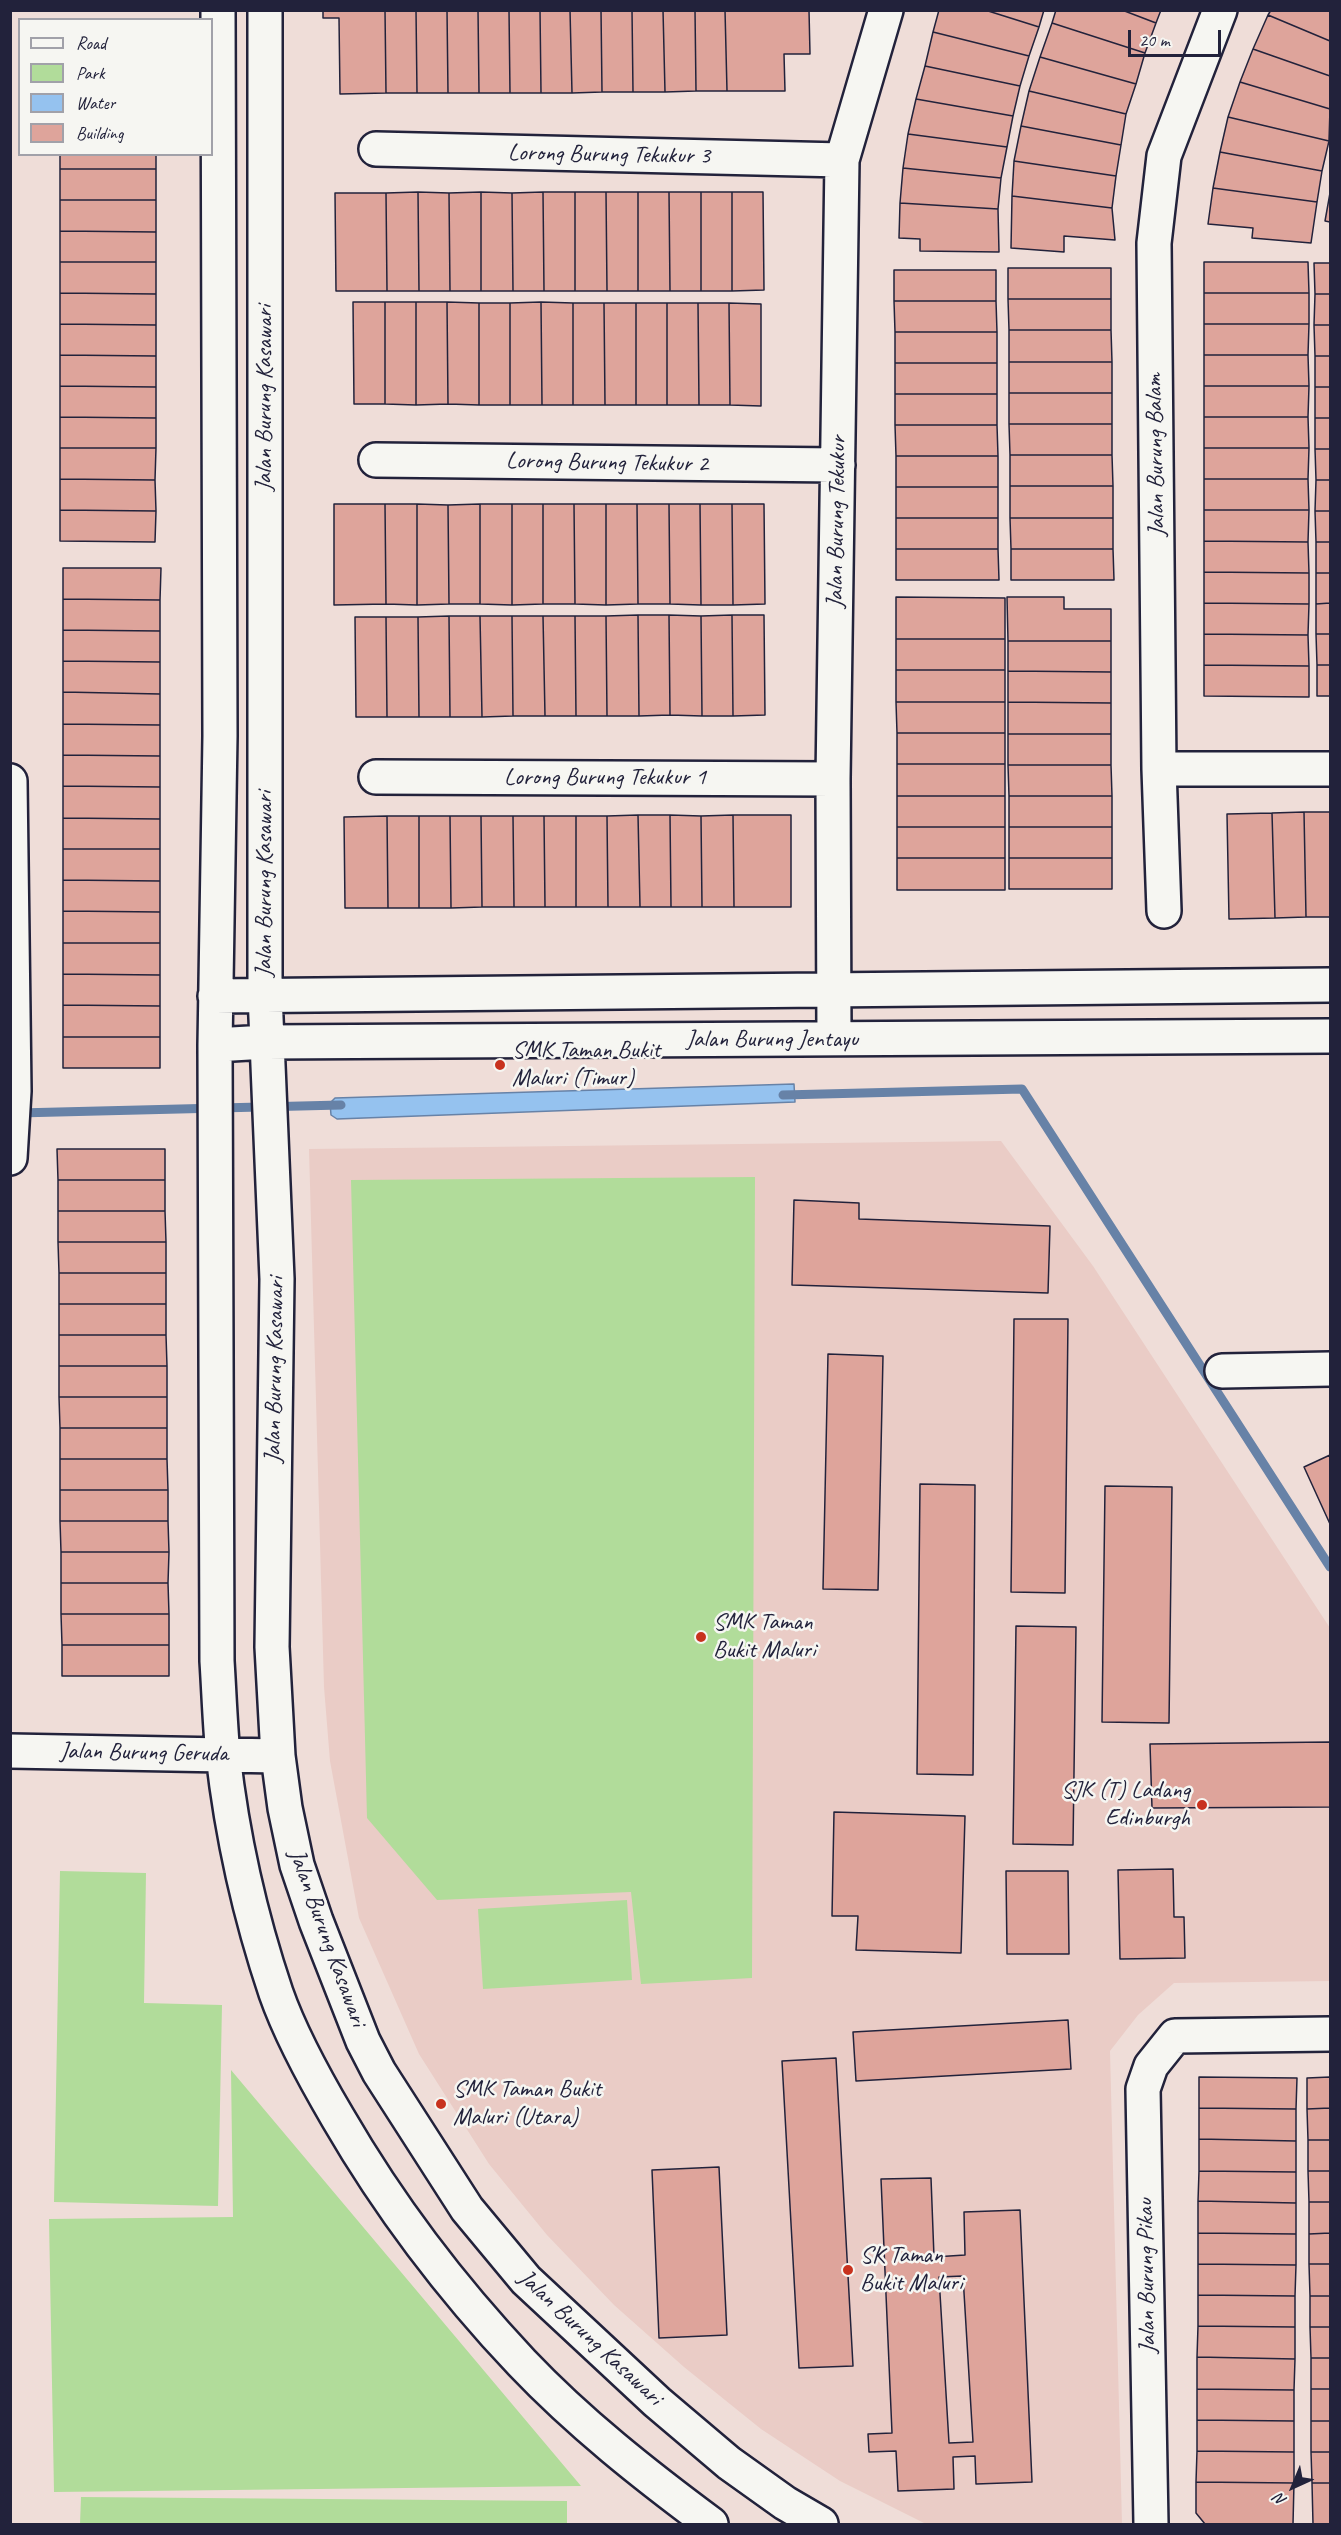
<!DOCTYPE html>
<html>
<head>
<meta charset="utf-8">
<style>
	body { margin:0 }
	#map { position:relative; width:1341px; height:2535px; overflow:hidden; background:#efddd8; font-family:Caveat,sans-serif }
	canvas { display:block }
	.frame { position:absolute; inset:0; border:12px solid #22223b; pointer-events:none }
	.legend { position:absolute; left:18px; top:18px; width:195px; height:138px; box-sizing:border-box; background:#f6f6f2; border:2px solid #a1a1a9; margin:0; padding:8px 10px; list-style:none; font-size:18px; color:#22223b }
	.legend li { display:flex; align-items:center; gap:12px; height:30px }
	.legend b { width:30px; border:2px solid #a1a1a9 }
	.north { position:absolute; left:1263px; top:2457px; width:60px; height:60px; -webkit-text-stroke:4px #f6f6f2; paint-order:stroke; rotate:224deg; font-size:16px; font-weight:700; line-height:24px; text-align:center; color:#22223b }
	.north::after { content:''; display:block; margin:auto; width:21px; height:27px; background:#22223b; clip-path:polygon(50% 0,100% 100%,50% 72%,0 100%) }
	.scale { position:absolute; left:1128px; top:30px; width:93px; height:27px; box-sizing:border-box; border:3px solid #22223b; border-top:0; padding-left:8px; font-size:18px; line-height:21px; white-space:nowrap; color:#22223b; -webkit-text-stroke:4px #f6f6f2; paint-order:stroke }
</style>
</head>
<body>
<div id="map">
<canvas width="1341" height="2535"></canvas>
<div class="frame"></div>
<ul class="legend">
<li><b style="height:8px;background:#f6f6f2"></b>Road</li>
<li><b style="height:16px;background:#b1dc9a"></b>Park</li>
<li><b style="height:16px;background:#95c2ef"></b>Water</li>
<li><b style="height:16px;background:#dea49b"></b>Building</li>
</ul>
<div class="north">N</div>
<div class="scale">20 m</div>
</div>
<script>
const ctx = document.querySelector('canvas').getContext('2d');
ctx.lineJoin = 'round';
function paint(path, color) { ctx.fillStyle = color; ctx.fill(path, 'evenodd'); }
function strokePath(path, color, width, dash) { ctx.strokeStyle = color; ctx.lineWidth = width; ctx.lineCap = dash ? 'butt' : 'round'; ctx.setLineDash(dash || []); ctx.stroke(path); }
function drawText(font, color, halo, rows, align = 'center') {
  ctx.font = font + ' Caveat,sans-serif'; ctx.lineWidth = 5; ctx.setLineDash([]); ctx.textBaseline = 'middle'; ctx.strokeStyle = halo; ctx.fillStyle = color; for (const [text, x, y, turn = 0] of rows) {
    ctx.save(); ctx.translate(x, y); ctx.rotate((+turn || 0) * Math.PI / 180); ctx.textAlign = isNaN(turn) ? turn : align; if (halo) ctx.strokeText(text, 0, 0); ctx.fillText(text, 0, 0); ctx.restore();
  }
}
paint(new Path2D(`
	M1001 1141 1093 1266 1330 1628V1981L1174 1983 1138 2015 1110 2051 1122 2524H926L840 2481 761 2429 684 2367 614 2305 547 2235 489 2164 419 2054 359 1918 330 1761 324 1687 309 1149Z`), '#eaccc6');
paint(new Path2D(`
	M755 1177 752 1978 641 1984 631 1892 437 1900 367 1818 351 1180Z
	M60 1871 146 1873 144 2003 222 2005 218 2206 54 2202Z
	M627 1900 632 1980 483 1989 478 1909Z
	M231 2070 581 2486 54 2492 49 2219 233 2217Z
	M81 2497 567 2501V2524H80Z`), '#b1dc9a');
const water = new Path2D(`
	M794 1084 795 1102 337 1119 331 1115 330 1103 335 1098Z`);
paint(water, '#95c2ef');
strokePath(water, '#6782a7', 1.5);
strokePath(new Path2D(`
	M783 1095 1022 1089 1330 1567
	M18 1113 341 1105`), '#6782a7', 9);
const building = new Path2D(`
	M323 10H385L386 93 340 94 339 18H323Z
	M385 10H416L417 93H386Z
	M416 10H447L448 93H417Z
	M447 10H478L479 93H448Z
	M478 10H509L510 93H479Z
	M509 10H540L541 93H510Z
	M540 10H570L572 93H541Z
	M570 10H601L602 92 572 93Z
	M601 10H632L633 92H602Z
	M632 10H663L665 92H633Z
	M663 10H695L696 91 665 92Z
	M695 10H725L727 91H696Z
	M725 10H809L810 54H784L785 91H727Z
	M939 10H985L1039 27 1029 56 933 32Z
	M985 10H1044L1039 27Z
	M1056 10H1122L1156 23 1145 53 1052 23Z
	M1122 10H1161L1156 23Z
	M1271 10H1330V41L1268 15Z
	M1268 15 1330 41V76L1253 49Z
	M1052 23 1145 53 1136 84 1040 57Z
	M933 32 1029 56 1020 86 925 66Z
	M1253 49 1330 76V109L1240 82Z
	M1040 57 1136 84 1126 114 1029 91Z
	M925 66 1020 86 1013 116 916 99Z
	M1240 82 1330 109 1329 141 1228 117Z
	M1029 91 1126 114 1121 145 1021 126Z
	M916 99 1013 116 1007 147 908 134Z
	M1228 117 1329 141 1322 171 1220 152Z
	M1021 126 1121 145 1116 176 1014 161Z
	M908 134 1007 147 1001 178 903 168Z
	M1220 152 1322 171 1317 202 1213 188Z
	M60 154H156V169H60Z
	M1014 161 1116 176 1112 208 1012 196Z
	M903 168 1001 178 998 209 900 203Z
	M60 169H156V200H60Z
	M1213 188 1317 202 1311 243 1252 238 1253 228 1208 224Z
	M418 192 419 291H387L386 193Z
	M418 192 449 193 450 291H419Z
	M481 192V291H450L449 193Z
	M481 192 512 193 513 291H481Z
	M543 192 544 291H513L512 193Z
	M543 192H575V291H544Z
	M575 192H606L607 291H575Z
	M606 192H638V291H607Z
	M638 192H669L670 291H638Z
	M669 192H701V291H670Z
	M701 192H732V291H701Z
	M732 192H763L764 290 732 291Z
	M335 193H386L387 291H336Z
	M1330 193V222L1325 221Z
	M1012 196 1112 208 1115 240 1064 236V252L1011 248Z
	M60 200H156V232L60 231Z
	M900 203 998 209 999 252 920 251V239L899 238Z
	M60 231 156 232V262H60Z
	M60 262H156V294L60 293Z
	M1204 262H1308L1309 293H1204Z
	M1314 263H1330V294H1315Z
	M1008 268H1111V299H1008Z
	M894 270H996V301H894Z
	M60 293 156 294V325L60 324Z
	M1204 293H1309V324H1204Z
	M1315 294H1330V325H1314Z
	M1008 299H1111V330H1009Z
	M894 301H996L997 332H895Z
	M353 302H385V404H354Z
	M385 302H416V405L385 404Z
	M416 302H447L448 404 416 405Z
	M447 302 479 303V405L448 404Z
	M541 302 542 405H510V303Z
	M541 302 573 303V405H542Z
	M479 303H510V405H479Z
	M573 303H604L605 405H573Z
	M604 303H636V405H605Z
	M636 303H667V405H636Z
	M667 303H698L699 405H667Z
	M698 303H729L730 405H699Z
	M729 303 761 304V406L730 405Z
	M60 324 156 325V356L60 355Z
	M1204 324H1309L1308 355H1204Z
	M1314 325H1330V356H1315Z
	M1009 330H1111L1112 362H1009Z
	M895 332H997V363H895Z
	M60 355 156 356V387L60 386Z
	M1204 355H1308L1309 386H1204Z
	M1315 356H1330V387H1315Z
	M1009 362H1112V393H1009Z
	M895 363H997V394H895Z
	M60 386 156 387V418L60 417Z
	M1204 386H1309L1308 417H1204Z
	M1315 387H1330V418H1315Z
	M1009 393H1112V424H1009Z
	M895 394H997V425H895Z
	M60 417 156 418V448H60Z
	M1204 417H1308L1309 448H1204Z
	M1315 418H1330V449H1315Z
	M1009 424H1112V455H1010Z
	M895 425H997L998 456H896Z
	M60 448H156L155 480 60 479Z
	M1204 448H1309L1308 479H1204Z
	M1315 449H1330V480H1316Z
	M1010 455H1112L1113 486H1010Z
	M896 456H998V487H896Z
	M60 479 155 480 156 511 60 510Z
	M1204 479H1308L1309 510H1204Z
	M1316 480H1330V511H1315Z
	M1010 486H1113V518H1010Z
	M896 487H998V518H896Z
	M334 504H385L386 604 334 605Z
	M385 504H417V605L386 604Z
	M417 504 448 505 449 604 417 605Z
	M480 504V604H449L448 505Z
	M480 504H512V605L480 604Z
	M512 504H543V604L512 605Z
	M543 504H574L575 604H543Z
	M574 504H606V605L575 604Z
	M606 504H637L638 604 606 605Z
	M637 504H669L670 604H638Z
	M669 504H700L701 605 670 604Z
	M700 504H732L733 605H701Z
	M732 504H764L765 604 733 605Z
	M60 510 156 511 155 542 60 541Z
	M1204 510H1309L1308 542 1204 541Z
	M1315 511H1330V542H1316Z
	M896 518H998V549H896Z
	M1010 518H1113V549H1011Z
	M1204 541 1308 542 1309 573 1204 572Z
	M1316 542H1330V573H1316Z
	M896 549H998L999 580H896Z
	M1011 549H1113L1114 580H1011Z
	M63 568H161L160 600 63 599Z
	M1204 572 1309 573V604L1204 603Z
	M1316 573H1330V603L1316 604Z
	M896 597 1005 598V639H896Z
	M1007 597H1064V609H1111V641H1008Z
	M63 599 160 600V631L63 630Z
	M1204 603 1309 604 1308 635 1204 634Z
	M1330 603V634H1316V604Z
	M638 615 639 716H607L606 616Z
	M638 615H669L670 715 639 716Z
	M669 615 701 616 702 716 670 715Z
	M732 615 733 716H702L701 616Z
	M732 615H764L765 715 733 716Z
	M449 616 450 717H419L418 617Z
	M449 616H480L482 717H450Z
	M480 616H512L513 716 482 717Z
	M512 616H543L545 716H513Z
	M543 616H575L576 716H545Z
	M575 616H606L607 716H576Z
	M355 617H386L387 717H356Z
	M386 617H418L419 717H387Z
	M63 630 160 631V662L63 661Z
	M1204 634 1308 635 1309 666 1204 665Z
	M1316 634H1330V665H1317Z
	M896 639H1005V670H896Z
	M1008 641H1111V672L1008 671Z
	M63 661 160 662V694L63 692Z
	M1204 665 1309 666V697L1204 696Z
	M1317 665H1330V696H1317Z
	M896 670H1005V702H896Z
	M1008 671 1111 672V703L1008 702Z
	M63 692 160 694V725L63 724Z
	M896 702H1005V733H897Z
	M1008 702 1111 703V734H1008Z
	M63 724 160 725V756L63 755Z
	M897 733H1005V764H897Z
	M1008 734H1111V765H1008Z
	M63 755 160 756V787L63 786Z
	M897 764H1005V796H897Z
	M1008 765H1111L1112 796H1009Z
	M63 786 160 787V819L63 818Z
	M897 796H1005V827H897Z
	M1009 796H1112V827H1009Z
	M1304 812 1306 917 1275 918 1272 813Z
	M1304 812H1330V917H1306Z
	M1272 813 1275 918 1229 919 1227 814Z
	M638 815 640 907H608L607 816Z
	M638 815H670L671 907H640Z
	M670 815 701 816 702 907H671Z
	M733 815 734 907H702L701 816Z
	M733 815H791V907H734Z
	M387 816 388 908H345L344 817Z
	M387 816H419V908H388Z
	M419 816H450L451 908H419Z
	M450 816H481L482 907 451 908Z
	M481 816H513L514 907H482Z
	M513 816H544L545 907H514Z
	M544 816H576V907H545Z
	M576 816H607L608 907H576Z
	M63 818 160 819V849H63Z
	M897 827H1005V858H897Z
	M1009 827H1112V858H1009Z
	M63 849H160V881L63 880Z
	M897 858H1005V890H897Z
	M1009 858H1112V889H1009Z
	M63 880 160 881V912L63 911Z
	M63 911 160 912V943H63Z
	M63 943H160V975L63 974Z
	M63 974 160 975V1006L63 1005Z
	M63 1005 160 1006V1037H63Z
	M63 1037H160V1068H63Z
	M57 1149H165V1180H58Z
	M58 1180H165V1211H58Z
	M794 1200 859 1203V1219L1050 1226 1048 1293 792 1285Z
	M58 1211H165L166 1242H58Z
	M58 1242H166V1273H59Z
	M59 1273H166V1304H59Z
	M59 1304H166V1335H59Z
	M1014 1319H1068L1065 1593 1011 1592Z
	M59 1335H166L167 1366H59Z
	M828 1354 883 1356 878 1590 823 1589Z
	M59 1366H167V1397H59Z
	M59 1397H167V1428H60Z
	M60 1428H167V1459H60Z
	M1330 1455V1524L1304 1467Z
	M60 1459H167L168 1490H60Z
	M920 1484 975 1485 973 1775 917 1774Z
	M1105 1486 1172 1487 1169 1723 1102 1722Z
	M60 1490H168V1521H60Z
	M60 1521H168L169 1552H61Z
	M61 1552H169L168 1583H61Z
	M61 1583H168L169 1614H61Z
	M61 1614H169V1645H62Z
	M1016 1626 1076 1627 1073 1845 1013 1844Z
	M62 1645H169V1676H62Z
	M1330 1742V1807L1152 1808 1150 1744Z
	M834 1812 965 1816 961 1953 856 1950 858 1916H832Z
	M1173 1869 1174 1917H1184L1185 1958 1120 1959 1118 1870Z
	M1006 1871H1068L1069 1954H1007Z
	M1068 2020 1071 2069 856 2081 853 2032Z
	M836 2058 853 2366 799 2368 782 2061Z
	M1199 2077 1297 2078 1296 2109 1199 2108Z
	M1330 2077V2108L1307 2109V2078Z
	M1199 2108 1296 2109V2141L1199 2139Z
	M1330 2108V2140H1308L1307 2109Z
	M1199 2139 1296 2141V2172L1199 2171Z
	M1308 2140H1330V2171H1308Z
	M719 2167 727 2335 659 2338 652 2170Z
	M1199 2171 1296 2172V2203L1198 2201Z
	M1308 2171H1330V2202H1309Z
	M931 2178 934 2257 965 2255 964 2212 1020 2210 1032 2482 976 2484 975 2456 953 2457 954 2489 898 2491 896 2451 869 2452 868 2434 892 2433 881 2179ZM963 2276 973 2442 949 2443 939 2277Z
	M1198 2201 1296 2203V2234L1198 2233Z
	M1309 2202H1330V2233L1309 2234Z
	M1198 2233 1296 2234V2265L1198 2264Z
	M1330 2233V2264H1309V2234Z
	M1198 2264 1296 2265 1295 2296 1198 2295Z
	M1309 2264H1330V2296H1310Z
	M1198 2295 1295 2296V2327L1198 2326Z
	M1310 2296H1330V2327H1310Z
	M1198 2326 1295 2327V2359L1197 2357Z
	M1310 2327H1330V2358H1311Z
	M1197 2357 1295 2359 1294 2390 1197 2389Z
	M1311 2358H1330V2389H1311Z
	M1197 2389 1294 2390V2421L1197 2420Z
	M1311 2389H1330V2421H1311Z
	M1197 2420 1294 2421V2452L1197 2451Z
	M1311 2421H1330V2452H1311Z
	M1197 2451 1294 2452V2483L1196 2482Z
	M1311 2452H1330V2483H1312Z
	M1196 2482 1294 2483 1293 2524H1205L1196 2513Z
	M1312 2483H1330V2524H1313Z`);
paint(building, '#dea49b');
strokePath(building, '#22223b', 1.5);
const minor = new Path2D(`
	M218 10 220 736 215 1045 217 1661C219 1692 220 1724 223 1755 232 1835 250 1916 276 1993 291 2036 315 2079 338 2118 389 2206 452 2289 522 2363 579 2423 645 2475 711 2524
	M265 10V994L277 1279 272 1647 278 1756 285 1808 297 1865 316 1921 363 2041 379 2072 467 2209 526 2280 657 2402 729 2463 785 2503 821 2524
	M376 149 842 160
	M376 460 838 465
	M1159 769H1330
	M376 777 833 779
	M10 781 14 1091 10 1158
	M1164 911 1159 769 1154 243 1164 156 1220 10
	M215 996 1330 985
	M834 1039 833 779 842 160 886 10
	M215 1045 266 1042 1330 1036
	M1222 1371 1330 1369
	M10 1751 278 1756
	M1151 2524 1143 2089 1151 2066 1175 2036 1330 2034`);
strokePath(minor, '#22223b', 38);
strokePath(minor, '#f6f6f2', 33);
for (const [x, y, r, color] of [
	[500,1065,6,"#c8321e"],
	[701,1637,6,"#c8321e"],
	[1202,1805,6,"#c8321e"],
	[441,2104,6,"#c8321e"],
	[848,2270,6,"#c8321e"]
]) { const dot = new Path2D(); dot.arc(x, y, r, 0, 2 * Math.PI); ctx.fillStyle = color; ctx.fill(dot); strokePath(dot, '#f6f6f2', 2); }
drawText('24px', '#22223b', '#f6f6f2', [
	["Lorong Burung Tekukur 3",609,155,1],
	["Jalan Burung Kasawari",265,398,-90],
	["Jalan Burung Balam",1156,455,-91],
	["Lorong Burung Tekukur 2",607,463,1],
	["Jalan Burung Tekukur",837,522,-89],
	["Lorong Burung Tekukur 1",605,778],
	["Jalan Burung Kasawari",265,884,-90],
	["Jalan Burung Jentayu",772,1040],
	["Jalan Burung Kasawari",275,1370,-89],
	["Jalan Burung Geruda",144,1753,1],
	["Jalan Burung Kasawari",327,1938,70],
	["Jalan Burung Pikau",1147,2276,-91],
	["Jalan Burung Kasawari",590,2338,43]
]);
drawText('24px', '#22223b', '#f6f6f2', [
	["SMK Taman Bukit",512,1051],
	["Maluri (Timur)",512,1079],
	["SMK Taman",713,1623],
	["Bukit Maluri",713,1651],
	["SJK (T) Ladang",1190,1791,"right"],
	["Edinburgh",1190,1819,"right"],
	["SMK Taman Bukit",453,2090],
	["Maluri (Utara)",453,2118],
	["SK Taman",860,2256],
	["Bukit Maluri",860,2284]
], 'left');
</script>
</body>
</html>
